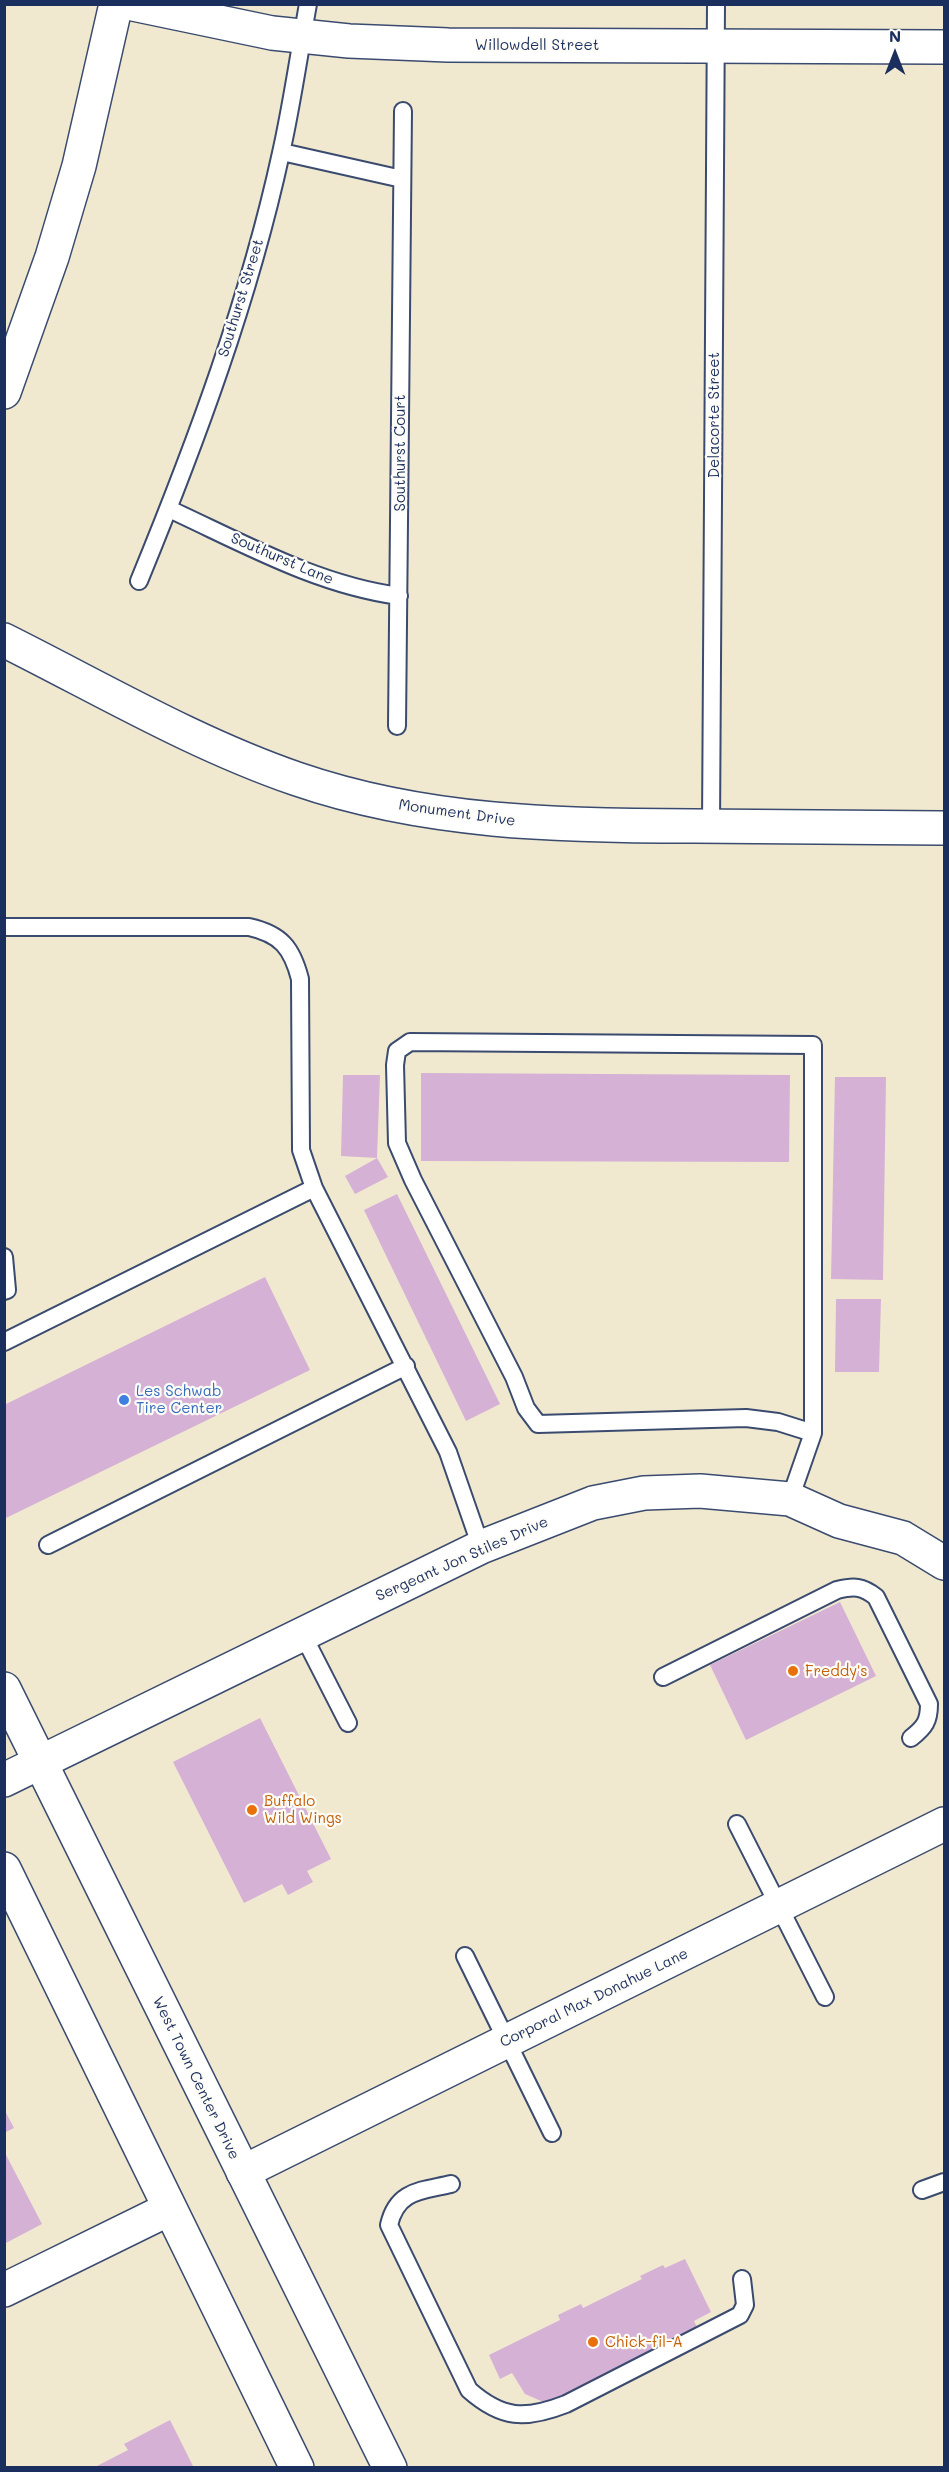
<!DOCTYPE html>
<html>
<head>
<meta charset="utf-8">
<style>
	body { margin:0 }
	#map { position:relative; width:949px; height:2472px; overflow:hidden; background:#f0e9cf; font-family:Mali,sans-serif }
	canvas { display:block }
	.frame { position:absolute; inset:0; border:6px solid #1b2f5e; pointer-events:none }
	.north { position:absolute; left:865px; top:24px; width:60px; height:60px; -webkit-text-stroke:4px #fdfcf7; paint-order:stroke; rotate:0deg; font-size:16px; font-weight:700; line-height:24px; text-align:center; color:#1b2f5e }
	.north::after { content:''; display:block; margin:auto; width:21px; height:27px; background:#1b2f5e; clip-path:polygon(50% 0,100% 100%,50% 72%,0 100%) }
</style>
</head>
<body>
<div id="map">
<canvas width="949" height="2472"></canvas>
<div class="frame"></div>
<div class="north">N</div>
</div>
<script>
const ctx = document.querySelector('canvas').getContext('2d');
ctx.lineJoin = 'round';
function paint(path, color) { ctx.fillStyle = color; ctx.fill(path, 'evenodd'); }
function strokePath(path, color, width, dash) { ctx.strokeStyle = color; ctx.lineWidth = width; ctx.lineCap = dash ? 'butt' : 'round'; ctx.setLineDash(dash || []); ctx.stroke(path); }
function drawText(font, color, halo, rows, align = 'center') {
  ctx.font = font + ' Mali,sans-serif'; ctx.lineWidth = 4.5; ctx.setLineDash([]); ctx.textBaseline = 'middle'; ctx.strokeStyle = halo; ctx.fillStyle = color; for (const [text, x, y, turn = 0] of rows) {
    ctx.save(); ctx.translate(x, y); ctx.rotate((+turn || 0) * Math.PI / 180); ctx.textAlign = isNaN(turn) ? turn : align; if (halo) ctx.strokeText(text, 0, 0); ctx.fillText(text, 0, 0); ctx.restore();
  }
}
paint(new Path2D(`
	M421 1073 790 1075 789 1162 421 1161Z
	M343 1075H380L377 1158 388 1177 355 1194 345 1176 377 1158 341 1156Z
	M835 1077H886L883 1280 831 1279Z
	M397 1194 500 1404 466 1421 364 1210Z
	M265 1277 310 1370 6 1518 4 1405Z
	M836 1299H881L879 1372H835Z
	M840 1602 876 1676 746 1740 710 1665Z
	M260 1718 331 1859 307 1871 313 1882 288 1895 282 1884 244 1903 173 1762Z
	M4 2109 14 2128 4 2133Z
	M4 2151 42 2224 4 2244Z
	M685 2259 711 2312 694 2321 698 2329 551 2401H541L525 2394 512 2373 500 2379 489 2355 560 2320 558 2315 581 2304 583 2308 642 2279 640 2276 663 2265 665 2268Z
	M170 2420 194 2468H93L128 2450 124 2444Z`), '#d5b1d6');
const lane = new Path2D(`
	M282 152 402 179
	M169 509C243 543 317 585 399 596
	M139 581C196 442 249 300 281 153 292 104 299 54 308 4
	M397 726 403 111
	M711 826 716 4
	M4 927H249C281 934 292 948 300 979L301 1150 314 1188 448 1452 481 1547
	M4 1257 7 1290 4 1291
	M4 1342 314 1188
	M790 1499 813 1433V1045L410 1042 397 1051 395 1065 397 1143 413 1180 514 1377 526 1408 538 1424 746 1418 778 1422 813 1433
	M48 1545 406 1366
	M302 1633 348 1723
	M663 1677 837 1590C854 1586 862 1586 876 1597L929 1704C929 1721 925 1727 911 1738
	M737 1824 825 1997
	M465 1956 552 2133
	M451 2184C421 2191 397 2190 389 2225L469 2390C502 2419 525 2420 566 2404L740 2315 745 2305 742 2279
	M922 2190 944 2182`);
const street = new Path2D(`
	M133 4 272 33 349 41 448 45 944 47
	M4 1780 481 1547 593 1503 644 1493 700 1491 790 1499 839 1521 903 1538 944 1563
	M243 2172 944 1824
	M4 2290 169 2209`);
const secondary = new Path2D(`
	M4 392 52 257 79 166 116 4
	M4 640C100 688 195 744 297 779 425 823 560 826 694 826 778 827 861 827 944 828
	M4 1689 390 2468
	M4 1869 297 2468`);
strokePath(lane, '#3b4b6f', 20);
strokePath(street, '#3b4b6f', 36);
strokePath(secondary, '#3b4b6f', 36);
strokePath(lane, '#fff', 16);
strokePath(street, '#fff', 33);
strokePath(secondary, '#fff', 33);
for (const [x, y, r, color] of [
	[124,1400,6,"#3f7fe0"],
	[793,1671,6,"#e8710a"],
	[252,1810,6,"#e8710a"],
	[593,2342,6,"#e8710a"]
]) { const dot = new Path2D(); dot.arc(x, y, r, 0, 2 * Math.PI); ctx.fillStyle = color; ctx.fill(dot); strokePath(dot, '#fdfcf7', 2); }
drawText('15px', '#1b2f5e', '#fdfcf7', [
	["Willowdell Street",537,45],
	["Southurst Street",241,298,-73],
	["Delacorte Street",714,415,-90],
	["Southurst Court",400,453,-90],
	["Southurst Lane",282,559,23],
	["Monument Drive",457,813,8],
	["Sergeant Jon Stiles Drive",462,1559,-24],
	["Corporal Max Donahue Lane",594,1998,-26],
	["West Town Center Drive",196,2078,64]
]);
drawText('15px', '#366cbe', '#fdfcf7', [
	["Les Schwab",136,1391],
	["Tire Center",136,1408]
], 'left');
drawText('15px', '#c56008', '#fdfcf7', [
	["Freddy's",805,1671],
	["Buffalo",264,1801],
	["Wild Wings",264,1818],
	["Chick-fil-A",605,2342]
], 'left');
</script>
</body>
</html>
